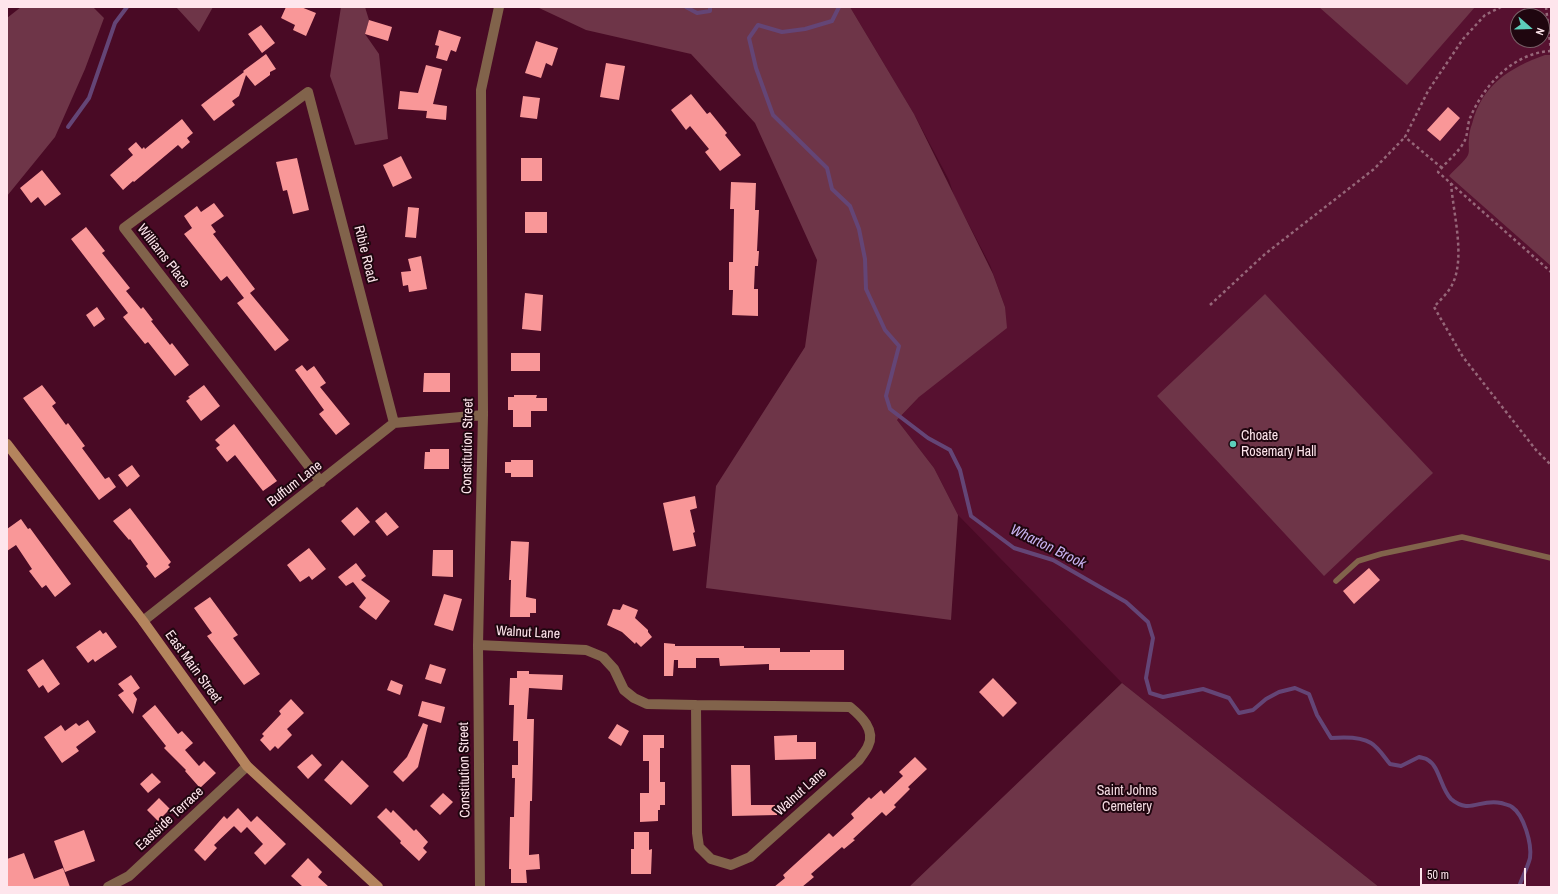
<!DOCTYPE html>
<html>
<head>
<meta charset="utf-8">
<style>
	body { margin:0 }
	#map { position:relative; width:1558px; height:894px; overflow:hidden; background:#490a25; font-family:"Archivo Narrow",sans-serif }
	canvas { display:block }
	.frame { position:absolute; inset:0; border:8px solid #fee5ec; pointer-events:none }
	.north { position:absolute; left:1510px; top:8px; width:40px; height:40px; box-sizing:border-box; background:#1f060f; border:1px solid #785f67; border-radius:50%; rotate:110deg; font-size:11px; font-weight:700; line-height:16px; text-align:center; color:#fee5ec }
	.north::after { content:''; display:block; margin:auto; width:14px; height:18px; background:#5cceba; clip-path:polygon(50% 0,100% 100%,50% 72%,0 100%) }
	.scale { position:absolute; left:1420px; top:868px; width:106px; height:18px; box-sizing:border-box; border:2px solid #fee5ec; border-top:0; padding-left:5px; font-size:12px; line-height:14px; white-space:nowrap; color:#fee5ec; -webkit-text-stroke:3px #1f060f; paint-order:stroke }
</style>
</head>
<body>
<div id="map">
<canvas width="1558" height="894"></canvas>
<div class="frame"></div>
<div class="north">N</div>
<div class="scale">50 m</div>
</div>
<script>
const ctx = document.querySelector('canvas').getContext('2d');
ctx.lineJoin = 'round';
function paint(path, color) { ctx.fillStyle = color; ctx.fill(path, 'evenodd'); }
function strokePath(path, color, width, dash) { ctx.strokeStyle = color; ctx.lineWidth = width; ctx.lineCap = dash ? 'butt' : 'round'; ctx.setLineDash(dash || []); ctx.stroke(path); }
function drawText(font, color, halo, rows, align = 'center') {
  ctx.font = font + ' "Archivo Narrow",sans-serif'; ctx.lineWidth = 4; ctx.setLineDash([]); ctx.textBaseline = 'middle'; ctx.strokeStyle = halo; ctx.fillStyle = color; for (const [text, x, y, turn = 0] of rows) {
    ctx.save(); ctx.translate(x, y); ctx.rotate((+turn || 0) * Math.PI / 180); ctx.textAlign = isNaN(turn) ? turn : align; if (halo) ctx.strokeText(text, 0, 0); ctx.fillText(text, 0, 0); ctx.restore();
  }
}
paint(new Path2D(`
	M850 7H1551V887H1379L1122 683 958 515 934 468 897 420 1005 307 990 265 954 196 949 180 914 114ZM1518 16H1542V40H1518Z`), '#571130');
paint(new Path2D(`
	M21 7H93L104 18 85 69 55 137 7 196V18Z
	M176 7H213L199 32Z
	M341 7H365L369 20 365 34 379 54 388 139 355 145 330 76Z
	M537 7H850L914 114 993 274 1005 307 1007 328 919 397 897 420 934 468 958 515 951 620 706 588 716 486 805 347 817 260 755 123 691 54 586 30Z
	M1319 7H1475L1407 85Z
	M1545 55H1551V266L1449 176C1454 170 1465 161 1468 155 1470 151 1468 144 1469 139 1469 134 1470 129 1472 124 1482 85 1509 68 1545 55Z
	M1265 294 1433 473 1324 576 1157 396Z
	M1122 683 1379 887H909Z`), '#6e3548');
strokePath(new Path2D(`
	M686 7 697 13 710 11V7
	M839 7 832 21 805 29 782 32 758 25 749 38 756 68 773 115 827 168 832 189 850 206 859 229 865 259 866 289 885 330 899 346 886 396 890 409 928 438 950 450 960 470 971 516 1014 548 1053 560 1126 602 1148 622 1153 638 1146 678 1150 693 1163 697 1203 689 1229 698 1239 713 1253 710 1266 699 1279 692 1295 688 1309 694 1317 715 1331 738C1343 737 1360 736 1371 743 1378 747 1385 758 1390 764L1401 766 1419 757C1422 758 1426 758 1428 760 1439 766 1441 789 1451 799 1470 815 1480 798 1501 803 1504 804 1510 805 1512 807 1524 815 1532 844 1530 858 1528 866 1523 876 1520 884L1521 887
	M68 127 89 98 115 23 127 7`), '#644576', 4);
paint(new Path2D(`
	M286 7H301L316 13 306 36 293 30 295 25 281 18Z
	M369 20 392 27 388 41 365 34Z
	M261 25 275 43 262 53 248 34Z
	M439 30 461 37 456 52 451 50 447 61 436 58 439 46 435 45Z
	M536 41 558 48 552 66 546 63 541 78 525 73Z
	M266 54 276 69 270 72V75L255 86 246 75 239 96 232 101 235 105 214 121 201 105 244 72 243 71Z
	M606 63 625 66 619 100 600 97Z
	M426 65 442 69 433 104 447 106 446 120 426 118 427 111 398 109 400 91 418 93Z
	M691 94 707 114 710 112 727 133 725 135 741 155 720 171 705 152 709 149 690 126 686 130 671 110Z
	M523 96 540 98 537 119 520 117Z
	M1448 107 1460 118 1440 141 1427 130Z
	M182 119 193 133 187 138 190 142 182 149 178 145 134 182 133 181 123 190 110 175 133 155 128 149 136 142 142 149 144 147 145 149Z
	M401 156 412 178 393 187 383 165Z
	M297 158 309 210 293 214 287 190 283 191 276 162Z
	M521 158H542V181H521Z
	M42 170 61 194 45 206 38 197 31 203 20 188Z
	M731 182 756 183 755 210H759L757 251H759L758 266H755L754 289H758V316L732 315 733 290H729V262H733L734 209H730Z
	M214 203 224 216 211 225 216 232 213 234 255 289 250 293 289 340 275 351 237 303 244 298 227 276 221 281 184 234 192 228 184 216 197 206 201 212Z
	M408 207 419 208 416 238 405 237Z
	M525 212H547V233H525Z
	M86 227 105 251 102 253 130 288 126 291 141 309 143 307 153 320 151 321 170 345 172 343 189 365 175 376 148 342 145 344 123 317 128 313 71 239Z
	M421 256 427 289 409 292 408 285 403 286 401 272 411 271 408 259Z
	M525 293 543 295 541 331 522 329Z
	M97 307 105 319 94 327 86 315Z
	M511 353H540V371H511Z
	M302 365 307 371 314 366 326 383 320 387 350 424 336 435 319 414 324 410 295 370Z
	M424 373H450V392H423Z
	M42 385 56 403 52 406 66 425 68 423 85 446 82 448 105 479 109 477 116 487 99 500 23 398Z
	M204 385 220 406 201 421 186 401 190 398 188 397Z
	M514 395H537L536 398H547V411H531V427H513V410H508V397H514Z
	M234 424 277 481 263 491 235 455 227 462 216 448 220 445 215 440Z
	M430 449H449V469H424L425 452H430Z
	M511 460H533V477H511V473H505V462H511Z
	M132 465 140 476 127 487 118 475Z
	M695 496 697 508 690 510 695 532 693 533 696 546 673 551 663 503Z
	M357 507 370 522 354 536 341 521Z
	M130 508 171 562 168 565 170 567 155 578 146 566 148 564 130 539 129 540 113 521Z
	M386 512 399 527 387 536 375 521Z
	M21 519 28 529 30 528 38 539 71 584 55 597 46 585 42 588 29 571 32 569 16 545 7 551V529Z
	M511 541 529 542 526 597 536 599V613H530V617H510L511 580H509Z
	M309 548 326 569 312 580 309 576 300 582 287 565Z
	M433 550H453V577L432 576Z
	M356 563 366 576 361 580 390 601 376 620 359 607 366 598 353 582 346 586 338 577Z
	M1369 568 1380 580 1354 604 1343 591Z
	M444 594 462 599 453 631 434 625Z
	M210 597 238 635 233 638 260 674 244 685 207 636 212 633 194 608Z
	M623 604 638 610 635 618 648 630V632L652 637 641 647 636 642 635 644 622 632 607 625 613 609 620 610Z
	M100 630 103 634 106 632 117 647 95 662 93 659 88 663 76 647Z
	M664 643 675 644V646H744V648H780V652H810V650H844V670H769V664L720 666 719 658H696V668H678V660H674L673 676H664Z
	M43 659 60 684 48 693 43 685 39 688 27 670Z
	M430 664 446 669 441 684 425 679Z
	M517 671H529V674L563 675 562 690 529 688 527 719H534L532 801H530L529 855 539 854 540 869 526 870 527 883H511V869H509L510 817H514L515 778H512V765H518V741H513L514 705H509L510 678H517Z
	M131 675 140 688 133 693 137 699 133 714 118 695 124 691 118 684Z
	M993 678 1017 703 1003 717 979 692Z
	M391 680 403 685 400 695 387 690Z
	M291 699 304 713 287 729 292 735 278 749 275 746 270 751 260 740 264 736 262 734 281 714 279 711Z
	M422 701 445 707 441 723 418 716Z
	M155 705 178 734 182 731 193 743 185 750 199 766 204 761 216 773 200 788 185 771 186 770 164 748 166 746 142 716Z
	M88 720 96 732 76 747 79 751 62 763 44 737 61 725 65 731 76 723 79 726Z
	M423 723 428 725 418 767 403 782 393 772 407 757Z
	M617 724 629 731 621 746 608 738Z
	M643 735H664V748H660V782H665V805H660V810H658V821L640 822V793H649V761H643Z
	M797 735V742H816V759L775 760 774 736Z
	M312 754 322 765 308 779 297 767Z
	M915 757 927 769 908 787 910 789 894 805 896 807 886 816 882 812 853 839 855 840 844 849 842 847 811 874 814 877 802 887H774L785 878 783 875 829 833 833 837 854 818 851 814 869 797 871 799 881 790 884 794 903 776 899 772Z
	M342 760 369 786 351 805 324 780Z
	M731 765H750L751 805H777V815L732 816Z
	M152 773 161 782 148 793 140 784Z
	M443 793 453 802 440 815 430 806Z
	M159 798 170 809 158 821 147 810Z
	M238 808 251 822 257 816 286 844 265 865 254 853 263 844 247 827 241 833 227 819Z
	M386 808 391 813 393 810 414 831 416 829 428 842 423 848 427 852 419 861 400 843 401 841 377 817Z
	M224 816 234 826 214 845 217 848 205 861 194 850Z
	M84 830 95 861 65 872 54 841Z
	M634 832H649V850L652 849 651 874H631V849H634Z
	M24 853 34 879 63 868 70 887H7V859Z
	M308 858 322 872 318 877 329 887H303L291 876Z`), '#f99798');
strokePath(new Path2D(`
	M1546 7 1551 51
	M1551 51C1513 53 1484 85 1470 118 1467 125 1468 136 1464 142 1458 153 1446 162 1438 172L1551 272
	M1442 168 1405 137 1428 91 1463 39 1485 15 1501 7
	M1451 183C1453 213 1466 258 1452 285 1448 293 1440 300 1434 307L1463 357 1536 450 1551 465
	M1210 305 1265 254 1374 169 1405 137`), '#966779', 2.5, [3, 3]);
strokePath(new Path2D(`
	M1336 581 1358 561 1381 554 1462 537 1551 558`), '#81634b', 5.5);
strokePath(new Path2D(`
	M321 482 124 228 308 92 394 423
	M143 621 394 423 483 415
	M478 645 586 650 603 657 614 669 624 690 634 698 647 704 696 705
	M696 705 850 707C861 716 876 730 868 746 866 751 862 755 859 760L750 857 731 865 711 859 699 847 697 833Z
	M108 887 129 876 247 766
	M480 887 478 645 483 415 481 90 499 7`), '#81634b', 10);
strokePath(new Path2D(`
	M7 444 143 621 247 766 378 887`), '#b4845d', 10);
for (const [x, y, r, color] of [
	[1233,444,4,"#5cceba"]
]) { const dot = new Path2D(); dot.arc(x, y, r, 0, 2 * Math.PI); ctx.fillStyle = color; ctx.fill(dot); strokePath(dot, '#1f060f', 1.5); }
drawText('14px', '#fee5ec', '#1f060f', [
	["Ribie Road",365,254,76],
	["Williams Place",163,256,52],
	["Constitution Street",468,446,-89],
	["Buffum Lane",295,484,-38],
	["Walnut Lane",528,633,3],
	["East Main Street",193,667,54],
	["Constitution Street",465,770,-91],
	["Walnut Lane",801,792,-42],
	["Eastside Terrace",170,819,-43]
]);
drawText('14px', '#fee5ec', '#1f060f', [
	["Choate",1241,436],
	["Rosemary Hall",1241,452]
], 'left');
drawText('14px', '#f4dbe2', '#1f060f', [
	["Saint Johns",1127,791],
	["Cemetery",1127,807]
]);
drawText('italic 15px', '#c7b2f0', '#1f060f', [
	["Wharton Brook",1048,547,26]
]);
</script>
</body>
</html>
